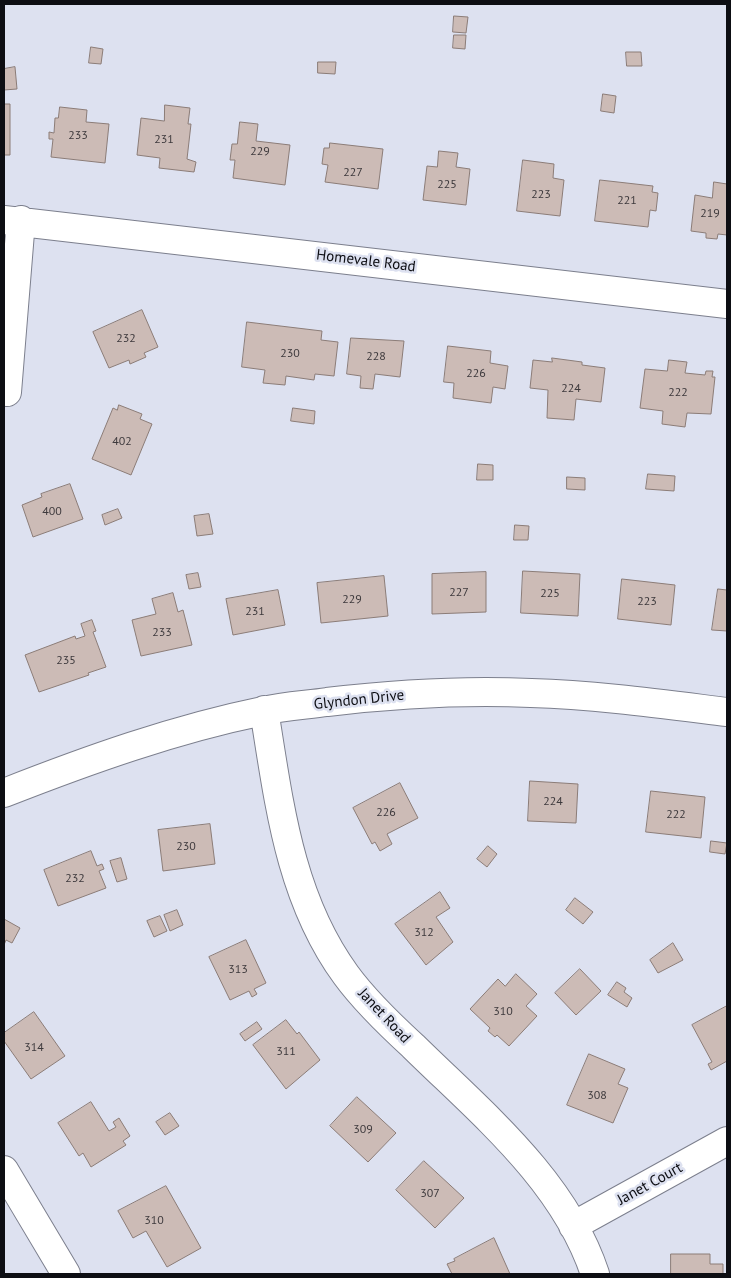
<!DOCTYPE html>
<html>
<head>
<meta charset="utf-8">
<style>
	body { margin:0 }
	#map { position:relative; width:731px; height:1278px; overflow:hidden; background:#dde1f0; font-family:"PT Sans",sans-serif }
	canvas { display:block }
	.frame { position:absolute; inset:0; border:5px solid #0d0e13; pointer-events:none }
</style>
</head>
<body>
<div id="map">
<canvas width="731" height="1278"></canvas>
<div class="frame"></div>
</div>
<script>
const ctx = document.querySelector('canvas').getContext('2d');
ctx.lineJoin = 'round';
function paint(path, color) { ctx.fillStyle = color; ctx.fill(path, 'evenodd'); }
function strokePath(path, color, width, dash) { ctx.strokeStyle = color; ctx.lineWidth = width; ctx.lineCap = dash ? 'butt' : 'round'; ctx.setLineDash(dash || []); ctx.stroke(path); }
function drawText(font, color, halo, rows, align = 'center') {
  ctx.font = font + ' "PT Sans",sans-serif'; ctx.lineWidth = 5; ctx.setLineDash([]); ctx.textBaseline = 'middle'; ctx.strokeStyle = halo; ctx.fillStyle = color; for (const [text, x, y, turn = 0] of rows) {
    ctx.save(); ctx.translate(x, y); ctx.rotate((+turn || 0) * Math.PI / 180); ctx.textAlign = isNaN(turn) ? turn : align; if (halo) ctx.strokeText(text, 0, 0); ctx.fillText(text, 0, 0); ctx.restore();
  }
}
const building = new Path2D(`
	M454 16 468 17 466 33 453 32Z
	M454 35H466L465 49 453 48Z
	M91 47 103 49 101 64 89 63Z
	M626 52H641L642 66H627Z
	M318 62H336L335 74 318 73Z
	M15 67 17 89 4 90V69Z
	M603 94 616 96 614 113 601 111Z
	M4 104H10V155H4Z
	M165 105 190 108 188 124H191L187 159 196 162 194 172 159 168 160 158 137 155 141 118 164 121Z
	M60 107 87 110 86 122 109 124 105 163 51 157 53 139H49V132L54 133 55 118H58Z
	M240 122 258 124 256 141 290 145 285 185 233 178 235 160H230L232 144H237Z
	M330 143 383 149 378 189 325 182 328 165 322 164 324 148H329Z
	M439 151 458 153 456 167 470 169 466 205 423 200 427 166 437 167Z
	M523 160 554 164 553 178 564 180 560 216 517 211Z
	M600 180 653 186 652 192 658 193 656 211 650 210 648 227 595 221Z
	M714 182 727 184V235L718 234 717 239 706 238V233L691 231 695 195 712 198Z
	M142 310 158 347 144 353 146 357 130 364 129 360 109 368 93 332Z
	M247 322 322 331 321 340 338 342 334 376 315 374 314 380 286 376 285 385 263 383 265 370 242 367Z
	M351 338 404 341 400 377 375 374 373 389 360 388 361 376 347 374Z
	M448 346 491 351 490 363 508 366 505 389 493 387 491 403 453 398 454 383 444 382Z
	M552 358 582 362V365L605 368 601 402 576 399 574 420 547 418 548 390 530 388 533 360 552 362Z
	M669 360 687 362 685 373 705 375 706 371H713L712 377H715L711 414 687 413 685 427 662 424 663 411 640 408 645 369 667 371Z
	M119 405 142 414 140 419 152 424 131 475 92 459 113 408 117 410Z
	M293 408 315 411 314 424 291 421Z
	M478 464 493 465V480H477Z
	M648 474 675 476 674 491 646 489Z
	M567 477 585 478V490L567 489Z
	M70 484 83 519 33 537 22 505 42 497 41 494Z
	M118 509 122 518 105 525 102 515Z
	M209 514 213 534 197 536 194 516Z
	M515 525 529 526 528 540H514Z
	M523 571 580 574 578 616 521 613Z
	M486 572V612L432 614V574Z
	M198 573 201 587 189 589 186 575Z
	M384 576 388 616 321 623 317 583Z
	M622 579 675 585 671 625 618 619Z
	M718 589 727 590V631L712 630Z
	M278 590 285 625 233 635 226 599Z
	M173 593 178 612 183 610 192 645 141 656 132 620 156 614 152 599Z
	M92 620 96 631 93 632 106 667 88 673 89 675 39 692 25 655 75 636 76 639 85 636 81 624Z
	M530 781 578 784 576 823 528 821Z
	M400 783 418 818 387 834 392 844 380 851 375 842 372 844 353 808Z
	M651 791 705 797 701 838 646 832Z
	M210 824 215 864 163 871 158 830Z
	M711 841 727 843 725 854 710 852Z
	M488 846 497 854 487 867 477 859Z
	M91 851 97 866 102 864 104 869 99 871 106 888 58 906 44 870Z
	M121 858 127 879 117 882 110 861Z
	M440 892 450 908 436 917 453 942 426 965 395 924Z
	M575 898 593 912 583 924 566 910Z
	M177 910 183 925 170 931 164 915Z
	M160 916 167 931 154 937 147 921Z
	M4 919 20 928 12 943 6 940 4 945Z
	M246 940 266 983 254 989 257 994 252 997 249 991 230 1000 209 957Z
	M673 943 683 960 658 973 650 960Z
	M580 969 601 991 576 1015 555 993Z
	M516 974 537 994 526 1006 537 1016 509 1046 497 1035 495 1037 488 1031 490 1028 470 1009 498 979 505 986Z
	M617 982 626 988 624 992 632 998 627 1007 608 995Z
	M727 1006V1061L711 1070 708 1064 712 1062 692 1025Z
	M34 1012 65 1056 31 1079 4 1041V1033Z
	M286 1020 297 1034 299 1032 320 1060 286 1089 253 1045Z
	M257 1022 262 1029 245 1041 240 1034Z
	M589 1054 625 1069 618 1084 628 1088 613 1123 567 1105Z
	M357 1097 396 1133 368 1162 330 1126Z
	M91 1102 109 1131 116 1127 113 1122 119 1118 130 1136 123 1141 126 1145 91 1167 83 1153 79 1156 58 1123Z
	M170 1113 179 1126 165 1135 156 1122Z
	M424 1161 464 1198 435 1228 396 1190Z
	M166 1186 201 1248 167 1267 146 1231 133 1238 118 1211Z
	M494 1238 510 1274H452L447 1264 455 1261 454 1259Z
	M671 1254H710V1264H723V1274H671Z`);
paint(building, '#ccbbb6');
strokePath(building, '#8b7c77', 1);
const minor = new Path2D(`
	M4 220 727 304
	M7 392 21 220
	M264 710C279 802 289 897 346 975 365 1001 389 1024 413 1046 481 1113 564 1180 595 1274
	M4 793C88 760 175 729 263 711 284 706 306 705 327 702 395 694 463 690 531 693 597 695 662 704 727 712
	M4 1170 66 1274
	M573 1226 727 1141`);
strokePath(minor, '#7c7f8d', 30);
strokePath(minor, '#fff', 28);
drawText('12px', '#3d393c', null, [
	["233",78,136],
	["231",164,140],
	["229",260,152],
	["227",353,173],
	["225",447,185],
	["223",541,195],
	["221",627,201],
	["219",710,214],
	["232",126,339],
	["230",290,354],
	["228",376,357],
	["226",476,374],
	["224",571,389],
	["222",678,393],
	["402",122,442],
	["400",52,512],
	["227",459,593],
	["225",550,594],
	["229",352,600],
	["223",647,602],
	["231",255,612],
	["233",162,633],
	["235",66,661],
	["224",553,802],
	["226",386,813],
	["222",676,815],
	["230",186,847],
	["232",75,879],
	["312",424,933],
	["313",238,970],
	["310",503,1012],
	["314",34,1048],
	["311",286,1052],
	["308",597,1096],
	["309",363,1130],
	["307",430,1194],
	["310",154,1221]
]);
drawText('15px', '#0d0e13', '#dde1f0', [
	["Homevale Road",366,261,7],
	["Glyndon Drive",359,700,-6],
	["Janet Road",384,1016,47],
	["Janet Court",650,1184,-29]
]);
</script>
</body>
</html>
